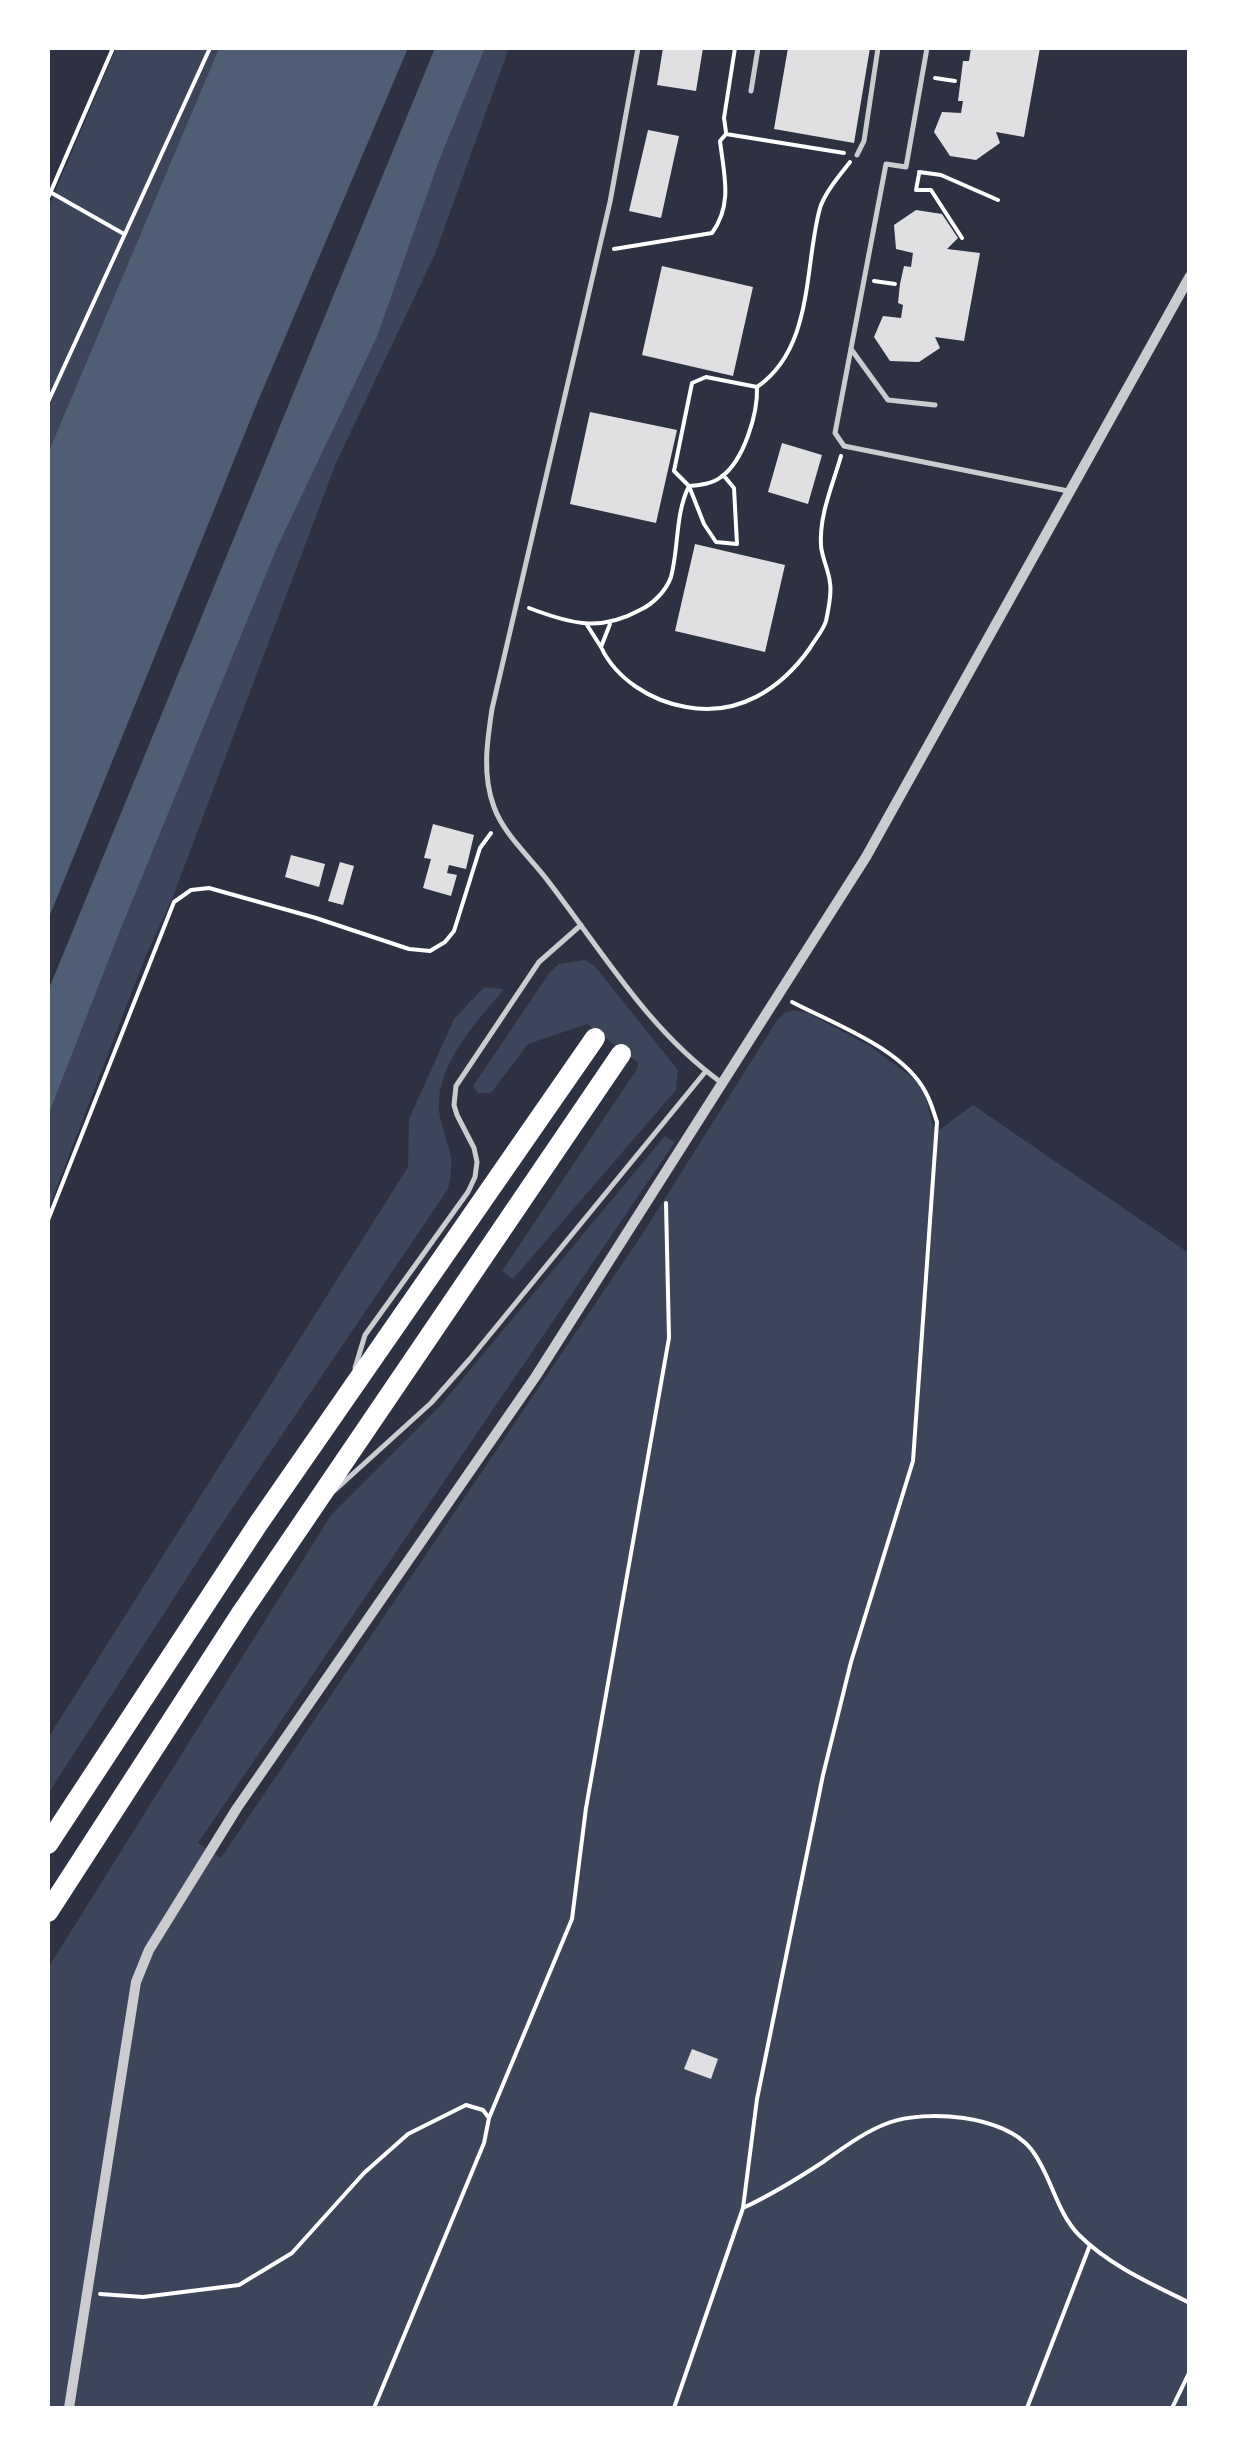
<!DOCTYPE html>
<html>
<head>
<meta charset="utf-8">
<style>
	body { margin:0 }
	#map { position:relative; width:1237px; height:2456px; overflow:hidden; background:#2d3142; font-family:Rubik,sans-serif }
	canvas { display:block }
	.frame { position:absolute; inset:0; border:50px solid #fff; pointer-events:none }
</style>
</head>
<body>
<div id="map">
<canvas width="1237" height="2456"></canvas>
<div class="frame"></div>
</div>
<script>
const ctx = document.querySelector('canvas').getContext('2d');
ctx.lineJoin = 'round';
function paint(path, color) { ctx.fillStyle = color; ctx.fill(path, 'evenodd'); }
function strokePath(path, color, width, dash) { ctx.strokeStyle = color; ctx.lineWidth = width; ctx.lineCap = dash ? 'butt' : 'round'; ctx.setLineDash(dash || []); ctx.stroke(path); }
paint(new Path2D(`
	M116 48H219L48 453V208Z
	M485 48H509L435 254 336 463 172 899 145 958 48 1210V1116L120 931 277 548 377 337 439 161Z
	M585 960 594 965 678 1070 676 1090 513 1279 502 1271 637 1069 638 1063 587 1024 528 1044 491 1093H478L473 1086 550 972 559 964Z
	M484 987 504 989C475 1024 429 1072 441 1121 449 1154 456 1154 448 1189L215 1534 48 1794V1738L408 1167 409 1119 454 1019Z
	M794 1010 808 1013 870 1046 914 1079 924 1091 935 1133 973 1105 1189 1253V2408H48V1968L331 1515 439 1407 665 1136 675 1142 198 1843 221 1858 645 1230 778 1019 786 1012Z`), '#3c4559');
paint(new Path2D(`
	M219 48H408L258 401 48 920V453Z
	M435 48H485L439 161 377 337 277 548 120 931 48 1116V991Z`), '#4f5d75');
paint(new Path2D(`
	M663 48H703L696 91 657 85Z
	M788 48H870L854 143 774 129Z
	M971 48H1040L1024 137 996 132 1000 143 976 160 950 156 934 132 942 112 961 113 963 101H958L963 61H969Z
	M648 130 679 136 661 218 629 211Z
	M916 210 942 214 958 238 947 249 980 253 964 341 935 337 940 348 919 362 890 361 874 337 883 316 901 318 903 305 898 303 900 284 904 266 911 267 913 253 896 249 894 225Z
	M662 266 753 287 733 376 642 355Z
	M590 412 677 430 656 523 570 504Z
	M782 443 822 455 808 504 768 492Z
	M695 544 785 565 765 652 675 631Z
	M433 824 474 835 466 869 449 865 447 873 457 875 451 896 423 888 431 859 424 858Z
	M291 855 325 864 319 887 285 877Z
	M340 862 354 866 343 905 328 901Z
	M692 2049 718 2059 711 2079 684 2069Z`), '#e0e0e3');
strokePath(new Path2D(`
	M935 78 955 81
	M726 132 724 118 735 48
	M919 172 941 175 998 200
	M919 174 916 190H931L962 238
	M50 192 124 234
	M48 198 113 48
	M614 249 712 233C733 204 724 175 720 141L726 134 844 153
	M874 281 895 284
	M48 402 210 48
	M724 476 734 488 737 544 716 542 704 524 689 486 674 471 692 383 706 377 757 387C814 348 804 266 820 208 825 192 840 175 850 162
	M529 608C571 624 600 632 640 610 653 604 666 591 671 577 679 547 675 514 689 486 700 485 712 484 721 477 744 461 758 413 757 387
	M587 625 601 647 610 624
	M601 647C616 679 651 701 686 707 738 717 781 689 810 648 815 639 823 631 826 621 828 611 832 594 830 583 829 571 822 558 821 546 819 515 833 484 841 456
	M48 1220 174 902 191 890 209 888 316 918 409 949 430 951 445 942 454 931 480 848 491 833
	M489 2118 572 1919 586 1808 669 1338 666 1203
	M743 2208C771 2195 797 2179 823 2162 843 2148 864 2132 888 2123 926 2109 1004 2115 1031 2149 1051 2174 1056 2212 1079 2235 1110 2266 1152 2284 1190 2303
	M100 2294 143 2297 239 2285 292 2253 364 2173 408 2134 466 2105 483 2110 489 2118 484 2143 374 2408
	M674 2408 743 2208 757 2099 823 1775 851 1662 913 1461 937 1122C934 1113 931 1102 926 1093 904 1049 834 1024 792 1002
	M1027 2408 1090 2245
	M1172 2408 1190 2371`), '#fff', 4);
strokePath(new Path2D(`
	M638 48 610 202 492 709C487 742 482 775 494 807 504 835 531 858 548 881 602 951 649 1031 722 1083
	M927 48 906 167 886 164 835 433 844 446 1068 491
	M751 91 758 48
	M857 155 864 141 878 48
	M851 349 888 400 935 405
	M355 1368 365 1335 468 1192 475 1177 477 1162 474 1148 457 1115 454 1105 456 1086 539 962 581 925
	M334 1491 431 1403 469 1360 706 1071`), '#caccd0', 5);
strokePath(new Path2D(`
	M69 2408 136 1982 149 1950 237 1808 536 1376 866 857 1190 276`), '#caccd0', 10);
strokePath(new Path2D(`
	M48 1844 258 1524 595 1038
	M48 1912 242 1612 621 1054`), '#fff', 20);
</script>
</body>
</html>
